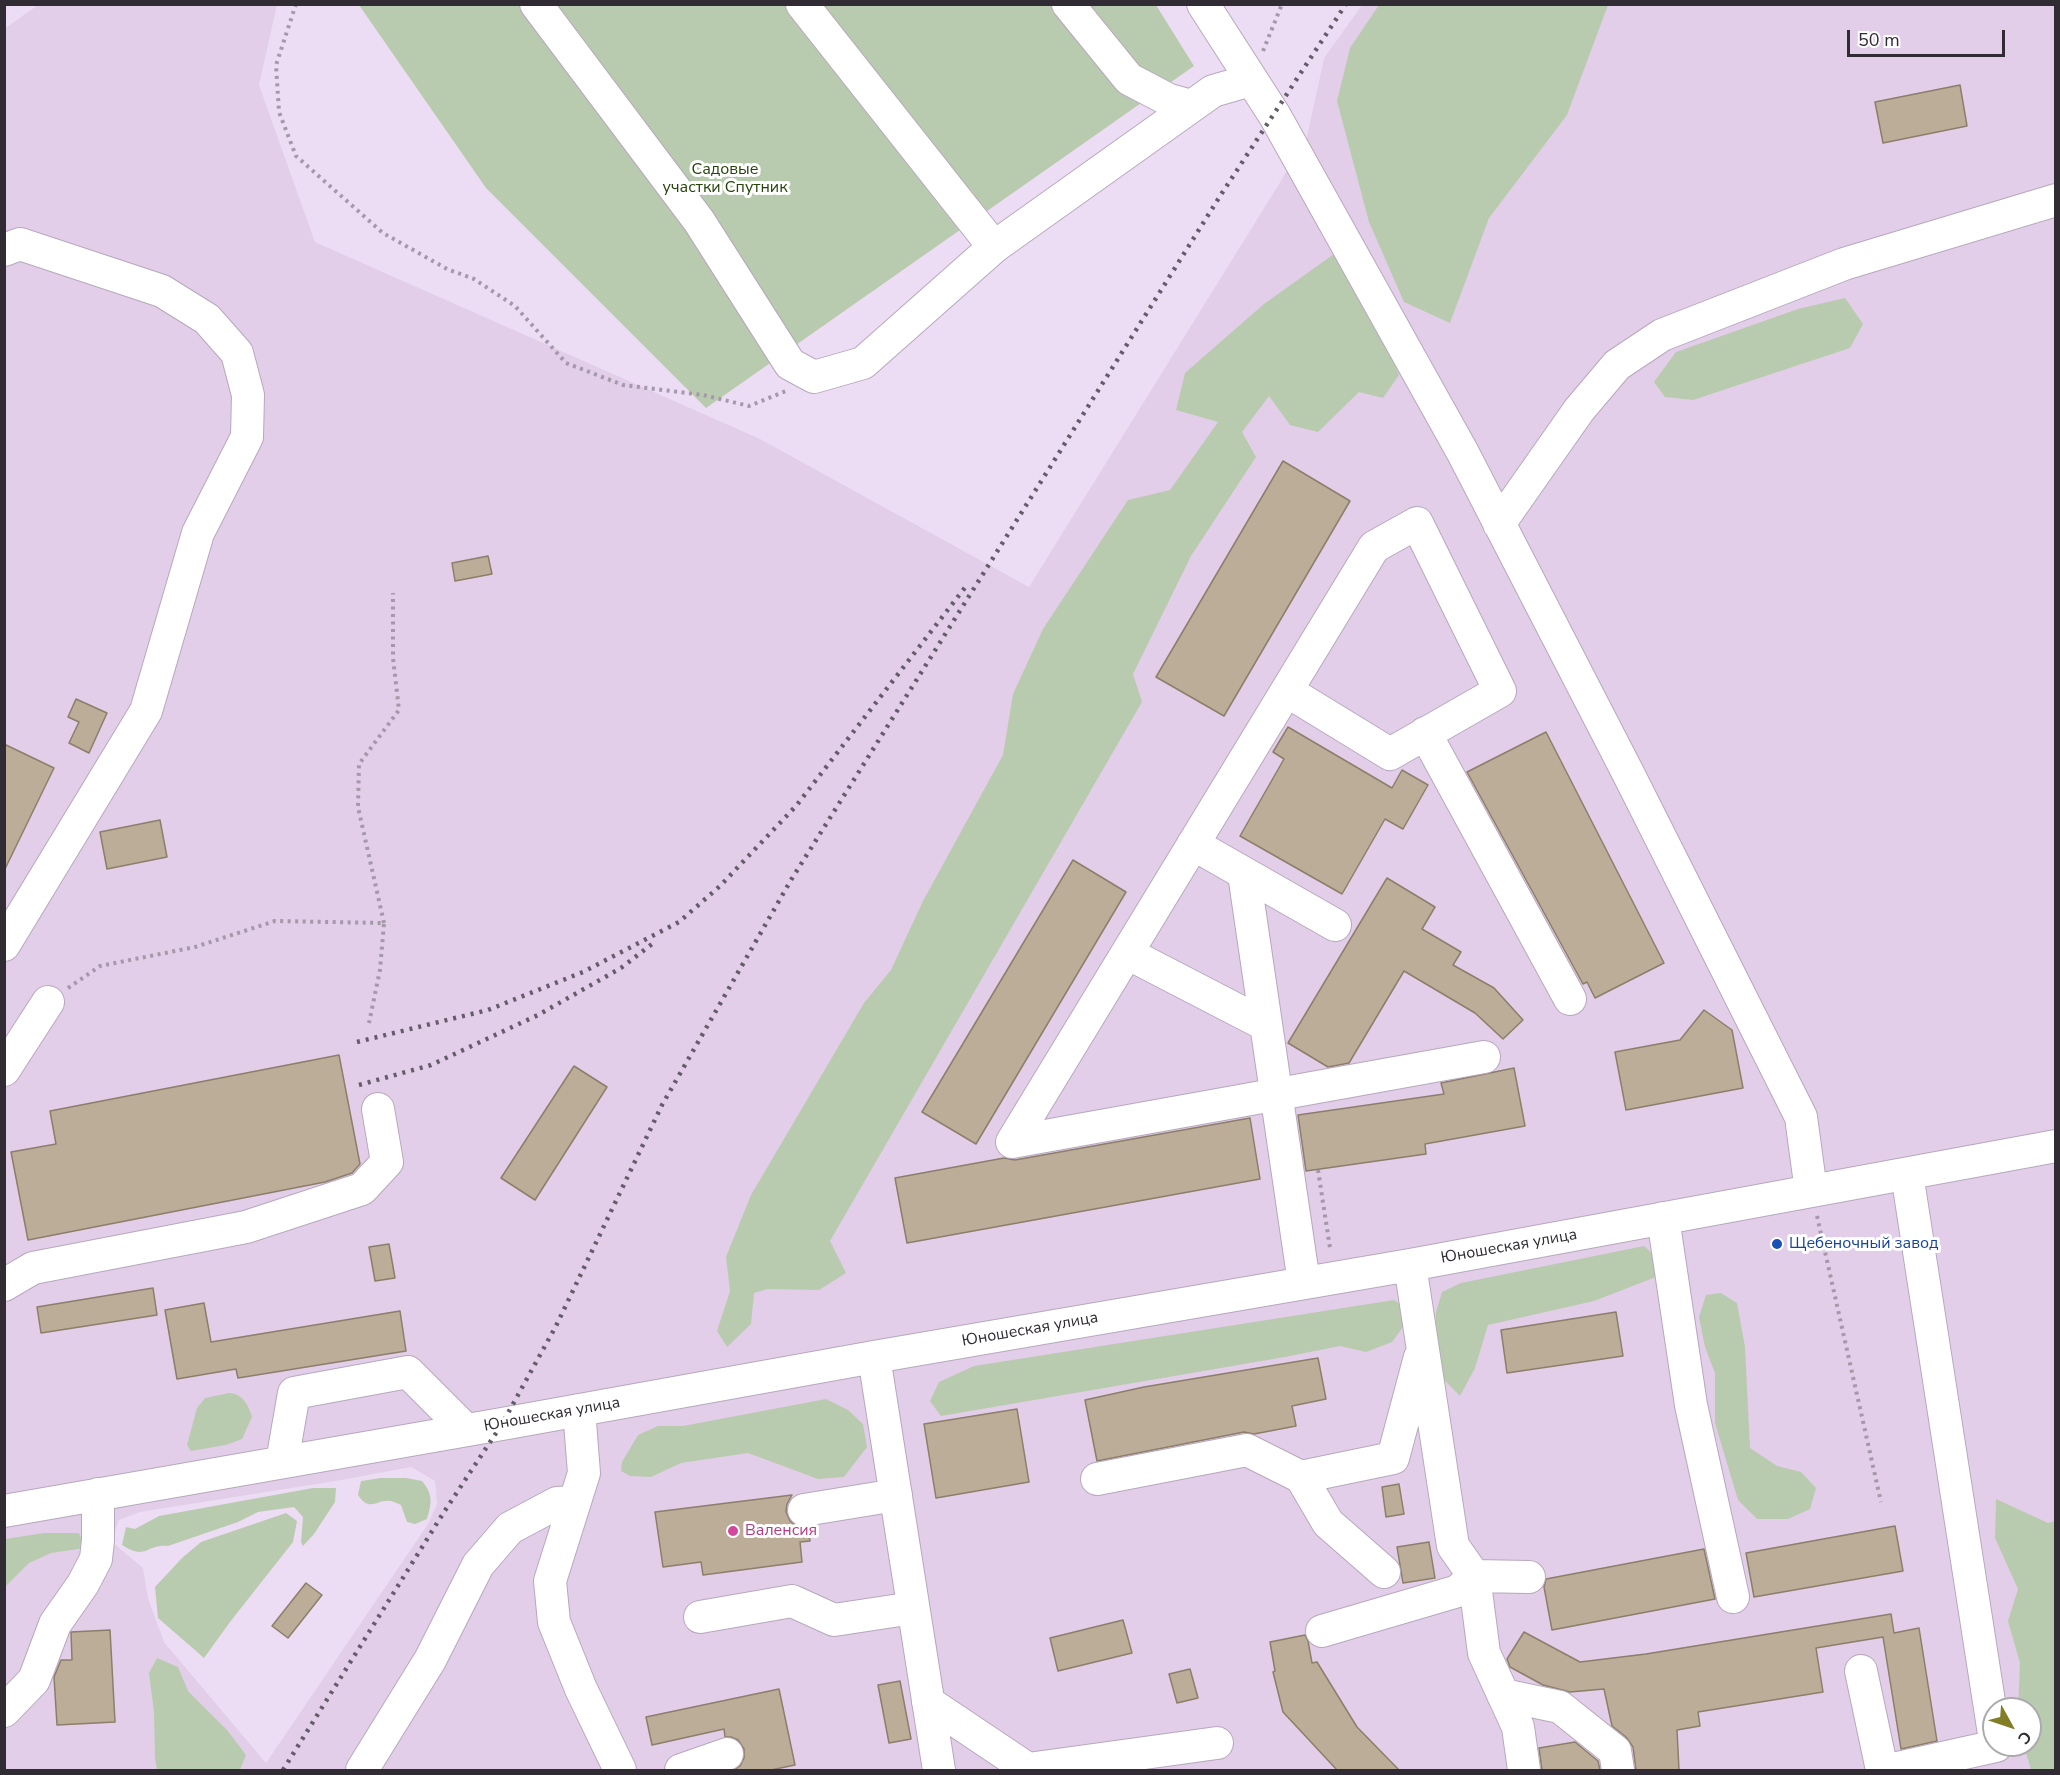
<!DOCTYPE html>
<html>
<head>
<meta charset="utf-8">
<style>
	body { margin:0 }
	#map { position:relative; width:2060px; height:1775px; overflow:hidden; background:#edddf4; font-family:"Nunito Sans",sans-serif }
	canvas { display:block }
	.frame { position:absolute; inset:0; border:6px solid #312b34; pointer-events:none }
	.north { position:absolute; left:1982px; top:1697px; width:60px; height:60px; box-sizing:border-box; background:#fff; border:2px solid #adaaae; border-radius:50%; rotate:130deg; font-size:16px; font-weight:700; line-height:24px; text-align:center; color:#312b34 }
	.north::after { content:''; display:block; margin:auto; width:21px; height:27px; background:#827e26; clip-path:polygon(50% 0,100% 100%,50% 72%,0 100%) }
	.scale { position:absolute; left:1847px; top:30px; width:158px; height:27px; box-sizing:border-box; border:3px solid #312b34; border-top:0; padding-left:8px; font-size:18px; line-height:21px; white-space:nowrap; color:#312b34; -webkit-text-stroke:4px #fff; paint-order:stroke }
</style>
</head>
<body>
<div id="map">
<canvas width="2060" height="1775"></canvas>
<div class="frame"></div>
<div class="north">С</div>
<div class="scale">50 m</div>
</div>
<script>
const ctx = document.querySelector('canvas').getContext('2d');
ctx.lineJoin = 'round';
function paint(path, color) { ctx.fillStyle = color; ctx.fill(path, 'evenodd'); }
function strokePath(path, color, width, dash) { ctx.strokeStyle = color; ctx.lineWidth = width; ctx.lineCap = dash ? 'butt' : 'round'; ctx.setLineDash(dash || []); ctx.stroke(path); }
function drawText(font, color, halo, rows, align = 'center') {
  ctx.font = font + ' "Nunito Sans",sans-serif'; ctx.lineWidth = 6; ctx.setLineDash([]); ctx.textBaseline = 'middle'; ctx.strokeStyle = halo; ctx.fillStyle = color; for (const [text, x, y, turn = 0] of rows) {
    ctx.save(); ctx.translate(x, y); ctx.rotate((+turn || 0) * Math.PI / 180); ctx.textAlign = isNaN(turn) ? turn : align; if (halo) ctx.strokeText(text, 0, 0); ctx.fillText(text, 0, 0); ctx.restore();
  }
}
paint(new Path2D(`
	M38 5H277L259 85 315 242 760 439 1029 587 1279 184 1307 137 1324 58 1362 5H2055V1770H5L4 29ZM411 1467 435 1481 437 1504 428 1524 266 1763 164 1642 148 1598 143 1568 111 1541 119 1520 140 1512 336 1481ZM1994 1709H2030V1745H1994Z`), '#e2cee9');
paint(new Path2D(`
	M359 5H1156L1194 66 706 408 486 188Z
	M1379 5H1608L1567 115 1489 218 1450 323 1404 302 1369 222 1337 101 1350 48Z
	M1334 254 1359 274 1399 375 1383 398 1359 392 1318 432 1290 425 1269 396 1242 432 1256 457 1191 556 1133 674 1142 702 830 1241 846 1273 819 1290 768 1289 754 1293 751 1324 727 1347 717 1331 730 1291 726 1257 751 1195 864 1003 891 970 923 901 1003 755 1013 694 1043 629 1128 500 1170 490 1218 422 1176 410 1185 373 1264 304Z
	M1845 298 1863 324 1850 348 1693 400 1665 397 1654 382 1676 352 1798 309Z
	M1644 1246 1656 1257 1661 1275 1594 1301 1488 1325 1475 1368 1460 1396 1438 1374 1435 1334 1436 1312 1442 1292 1461 1283Z
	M1721 1293 1737 1303 1745 1347 1750 1448 1777 1466 1801 1472 1816 1488 1810 1509 1788 1519H1757L1738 1500 1715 1423V1373L1705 1347 1699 1317 1706 1295Z
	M1394 1300 1403 1306V1327L1392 1342 1366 1352 1340 1346 1285 1357 941 1416 930 1401 939 1382 974 1366Z
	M229 1393C243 1394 248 1404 252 1417L242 1439 226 1445 191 1451 187 1445 197 1408 205 1398Z
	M826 1399 848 1410 863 1424 867 1447 844 1477 818 1479 748 1453 681 1463 651 1477 630 1476 621 1471 622 1462 638 1435 658 1426H683Z
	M381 1478H406L422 1481C433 1494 432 1503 427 1519L415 1524 407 1522 401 1505C398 1504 395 1502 391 1501 376 1499 370 1513 358 1495L361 1481Z
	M313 1488H336L335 1502 314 1534 303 1546 301 1542 303 1517 294 1507 258 1512 238 1522 168 1546C145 1544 147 1561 122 1545L126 1527 135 1529 159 1516Z
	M1996 1499 2048 1523 2055 1521V1770H2031L2025 1749V1745H2030V1709H2018L2020 1663 2008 1621 2018 1589 1995 1538Z
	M286 1513 297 1521 293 1542 230 1622 204 1658 158 1618 155 1587 182 1558 201 1542Z
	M44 1533H79L85 1548 51 1553 29 1563 5 1587V1539Z
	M157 1658 178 1667 188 1691 227 1730 246 1755 240 1770H157L155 1758 154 1712 149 1673Z`), '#b9cbae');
const building = new Path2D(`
	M1960 85 1967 126 1883 143 1875 102Z
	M1283 461 1350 501 1224 716 1156 677Z
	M488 556 492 574 455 581 452 563Z
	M76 699 107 713 89 753 69 743 79 722 68 717Z
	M1288 727 1392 788 1402 770 1428 785 1403 829 1385 819 1342 894 1240 836 1284 759 1273 752Z
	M1546 732 1664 963 1595 998 1587 982 1583 984 1467 772Z
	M4 744 54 768 4 871Z
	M160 820 167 857 107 869 100 832Z
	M1073 860 1126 892 976 1144 922 1112Z
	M1387 878 1435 907 1422 929 1461 952 1453 965 1494 988 1523 1020 1503 1039 1475 1013 1404 971 1349 1063 1328 1067 1288 1043Z
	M1704 1010 1732 1030 1743 1088 1626 1110 1615 1052 1680 1040Z
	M339 1055 360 1164 352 1173 325 1182 28 1240 11 1152 56 1144 50 1111Z
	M574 1066 607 1087 535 1200 501 1178Z
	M1514 1068 1525 1126 1425 1144 1426 1154 1306 1171 1298 1115 1444 1094 1441 1083Z
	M1250 1118 1260 1179 907 1243 895 1178 1004 1158 1015 1160Z
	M389 1244 395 1278 375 1281 369 1247Z
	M153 1288 157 1315 41 1333 37 1307Z
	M204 1303 211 1342 400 1311 406 1351 238 1378 236 1369 177 1379 165 1310Z
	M1616 1312 1623 1356 1507 1373 1501 1330Z
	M1318 1358 1326 1399 1292 1406 1296 1426 1254 1434 1244 1432 1097 1461 1085 1400 1144 1387Z
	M1017 1409 1029 1482 936 1498 924 1424Z
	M1399 1484 1404 1514 1386 1517 1382 1487Z
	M792 1495 787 1504 786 1512 790 1521 798 1527 808 1528 810 1541 800 1542 802 1562 703 1575 701 1562 663 1567 655 1512Z
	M1895 1526 1903 1571 1754 1597 1746 1553Z
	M1429 1542 1435 1578 1403 1583 1397 1547Z
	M1704 1549 1715 1599 1552 1630 1544 1587 1546 1579Z
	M306 1583 322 1595 288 1638 272 1626Z
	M1891 1614 1894 1633 1919 1628 1937 1741 1901 1749 1883 1637 1816 1648 1823 1692 1698 1712 1700 1726 1677 1730 1679 1770H1636L1633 1747 1626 1737 1612 1726 1604 1689 1570 1692 1543 1685 1510 1667 1507 1659 1524 1632 1580 1662 1646 1654Z
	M1123 1620 1132 1653 1058 1671 1050 1638Z
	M110 1630 115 1722 57 1725 54 1677 61 1660H72L71 1632Z
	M1305 1635 1308 1641 1312 1663 1317 1662 1357 1727 1399 1770H1337L1283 1712 1273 1672 1275 1671 1270 1642Z
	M1190 1669 1198 1698 1177 1703 1169 1674Z
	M900 1681 911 1739 889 1743 878 1685Z
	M779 1689 795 1765 771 1770H734L740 1766 744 1758V1749L738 1740 731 1737H725L724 1729 652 1745 646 1717Z
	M1575 1742 1598 1761 1600 1770H1542L1539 1748Z`);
paint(building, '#bcad98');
strokePath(building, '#8c7e6a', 1.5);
const minor = new Path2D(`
	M536 4 699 221 790 364 814 377 863 363 994 247 1213 91 1251 80
	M802 4 994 247
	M1068 4 1129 79 1169 100 1191 106
	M1203 4 1275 116 1463 453 1629 775 1801 1117 1811 1191
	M4 250 20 244 162 291 207 319 237 353 248 395 247 437 198 533 146 711 4 945
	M1499 524 1579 410 1617 365 1662 335 1844 264 2056 200
	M1287 691 1390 754 1500 691 1417 523 1374 547 1012 1142 1484 1057
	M1425 733 1570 999
	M1193 844 1335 925
	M1244 874 1304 1283
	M1127 953 1266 1025
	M4 1070 48 1002
	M1907 1174 1994 1734
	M1663 1218 1691 1405 1733 1597
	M1410 1265 1453 1546 1474 1576 1484 1653 1518 1727 1524 1770
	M4 1285 33 1268 246 1227 362 1189 387 1162 378 1109
	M874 1357 939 1770
	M579 1410 584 1473 550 1581 554 1622 581 1689 620 1770
	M282 1462 294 1393 408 1372 466 1430
	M1301 1477 1328 1523 1384 1572
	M1097 1479 1247 1450 1301 1477 1393 1458 1420 1357
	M804 1510 896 1495
	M4 1511 502 1424 874 1357 1410 1265 2056 1146
	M700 1617 792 1601 834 1620 913 1608
	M1322 1631 1458 1591 1474 1576 1529 1577
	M1861 1671 1882 1770
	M1503 1695 1560 1707 1615 1751 1618 1770
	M928 1702 1028 1769 1217 1743
	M4 1711 34 1680 55 1624 83 1584 96 1559 98 1540V1494
	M362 1770 430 1660 478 1565 510 1528 557 1503 575 1502
	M681 1770 727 1754
	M1888 1770 1996 1746`);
strokePath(minor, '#b7a8bd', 34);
strokePath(new Path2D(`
	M296 4 276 65 279 112 296 156 383 233 447 269 474 279 515 306 566 363 623 385 703 395 749 406 786 391
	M1263 51 1282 4
	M384 923 358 807 359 764 399 710 393 658V593
	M68 988 100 966 195 947 275 921 384 923 380 970 369 1023
	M1318 1170 1330 1248
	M1817 1216 1881 1502`), '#a498a9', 4, [3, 4.5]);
strokePath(minor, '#fff', 32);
strokePath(new Path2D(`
	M357 1042 488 1010 583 972 679 922 720 886 796 806 967 585
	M359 1085 431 1065 538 1015 621 968 656 941
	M283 1770 444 1512 502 1424 556 1326 662 1105 791 880 1222 193 1346 4`), '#655c69', 4.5, [3, 6]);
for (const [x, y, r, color] of [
	[1777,1244,6,"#1a4fb4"],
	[733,1531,6,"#d1479c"]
]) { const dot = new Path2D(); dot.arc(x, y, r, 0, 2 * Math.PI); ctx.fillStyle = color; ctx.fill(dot); strokePath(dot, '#fff', 2); }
drawText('16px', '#244308', '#fff', [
	["Садовые",725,170],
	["участки Спутник",725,188]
]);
drawText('16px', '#164399', '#fff', [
	["Щебеночный завод",1789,1244]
], 'left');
drawText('16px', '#312b34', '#fff', [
	["Юношеская улица",1509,1247,-10],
	["Юношеская улица",1030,1330,-10],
	["Юношеская улица",552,1415,-10]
]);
drawText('16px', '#b23c85', '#fff', [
	["Валенсия",745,1531]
], 'left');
</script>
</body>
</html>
